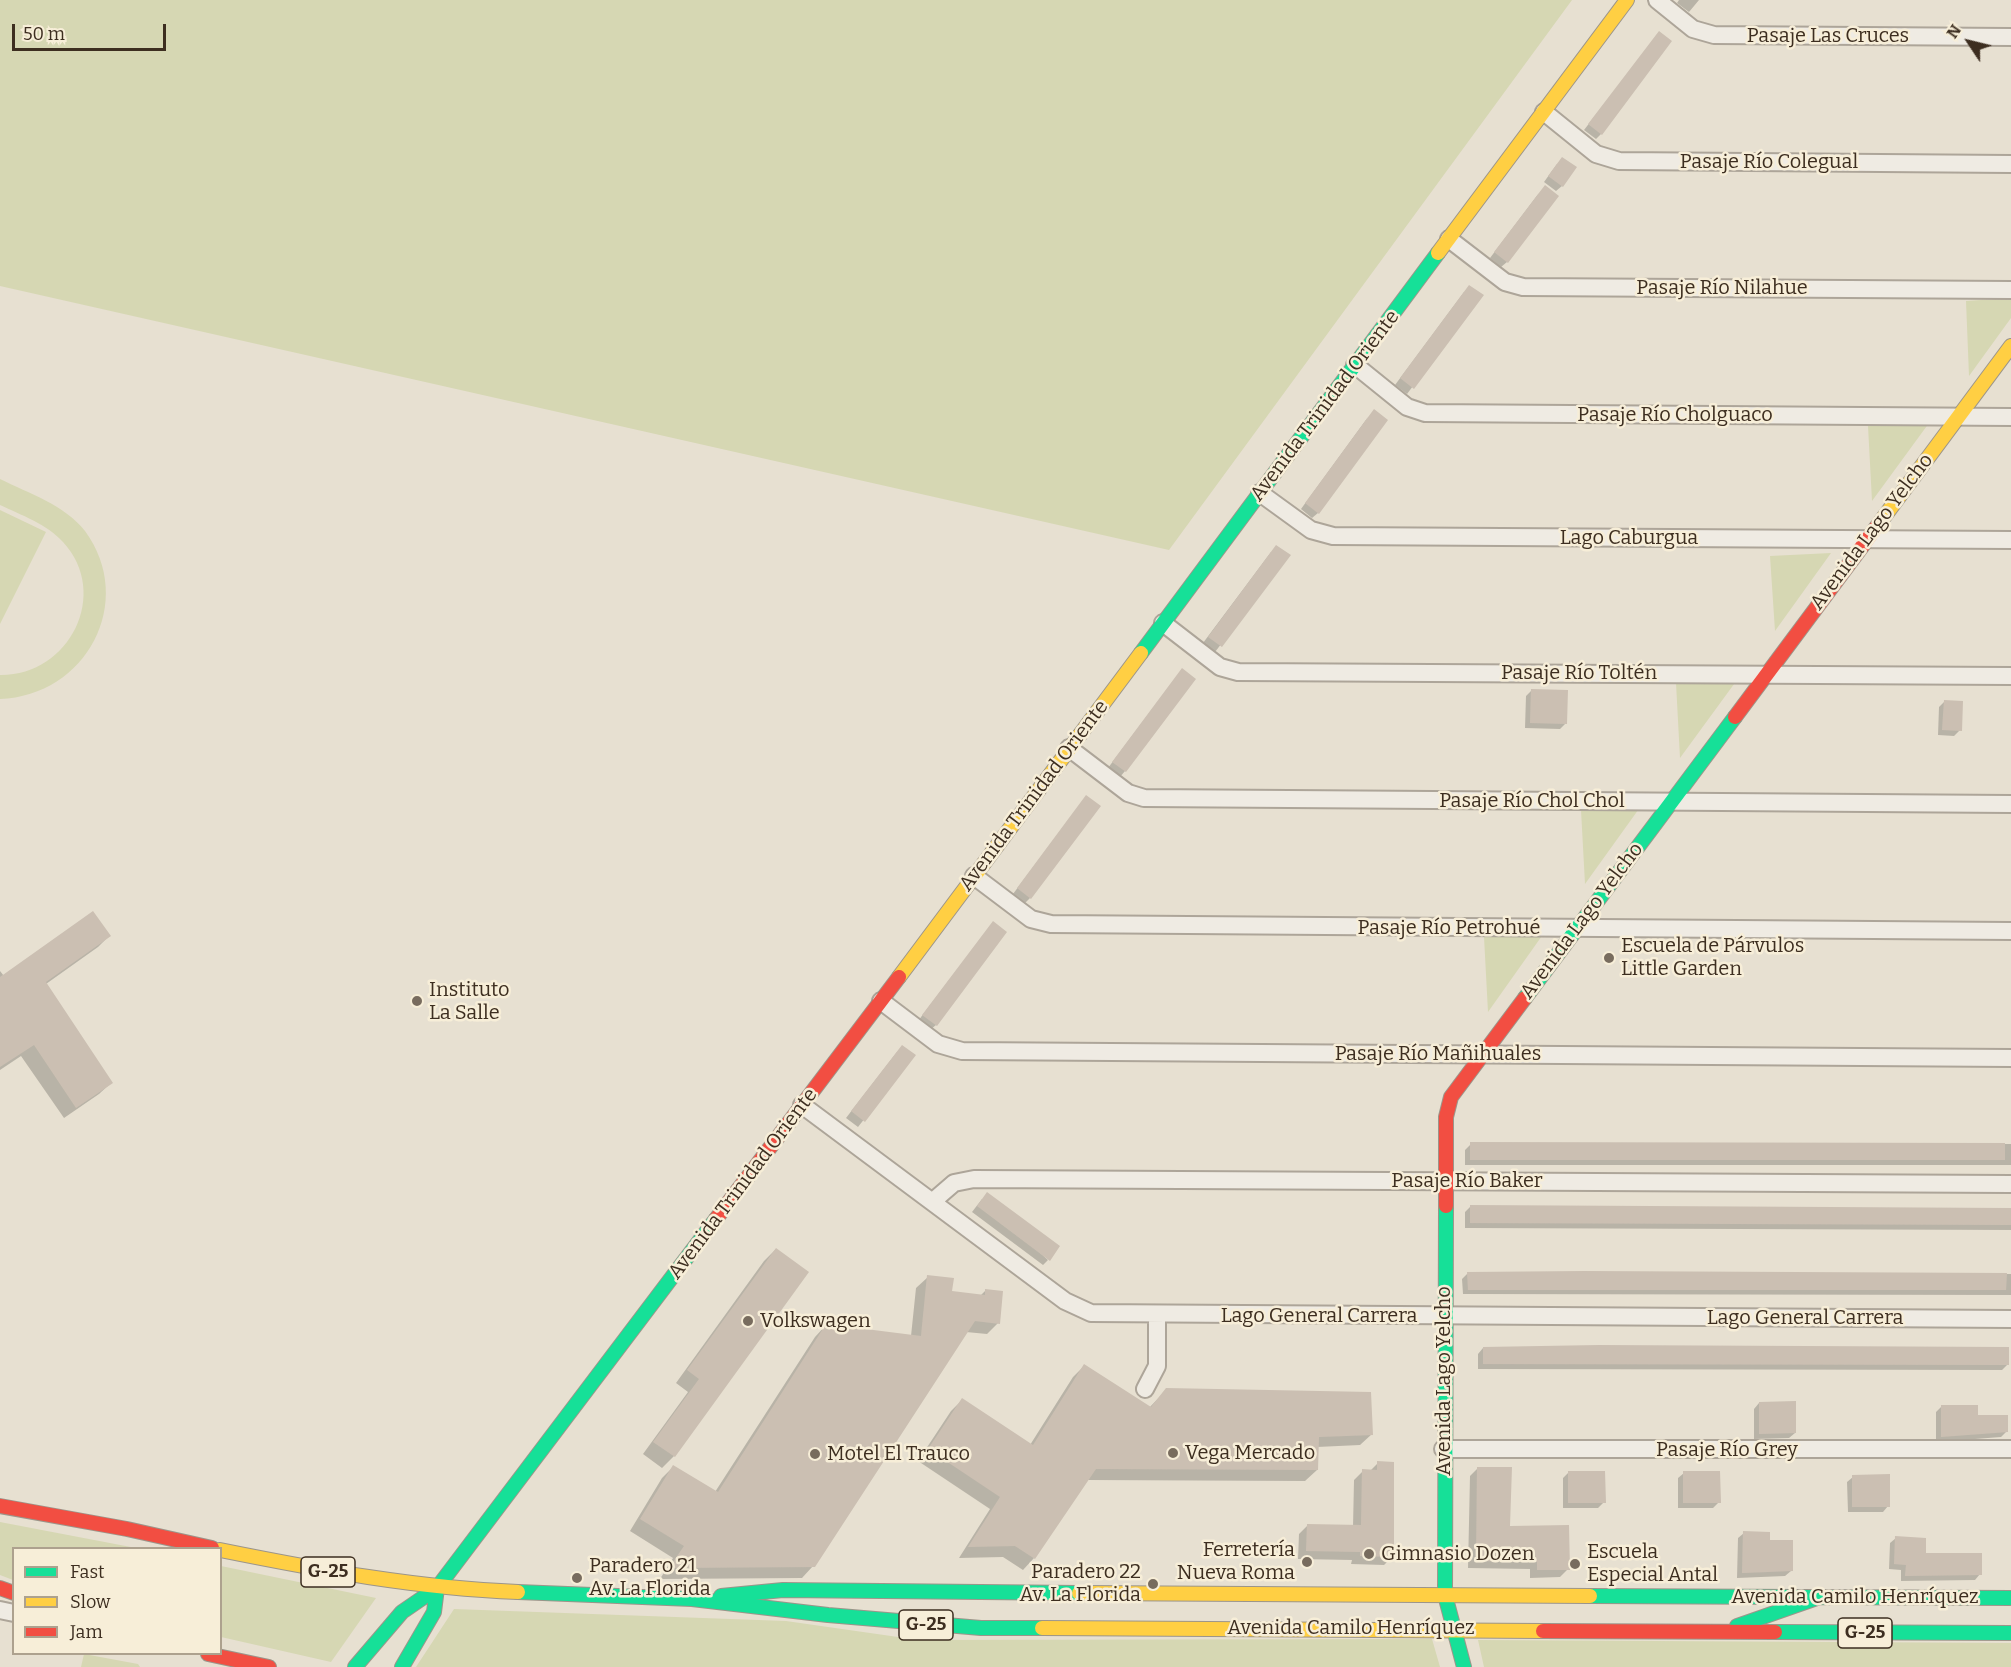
<!DOCTYPE html>
<html>
<head>
<meta charset="utf-8">
<style>
	body { margin:0 }
	#map { position:relative; width:2011px; height:1667px; overflow:hidden; background:#e7e0d1; font-family:Bitter,serif }
	canvas { display:block }
	.legend { position:absolute; left:12px; top:1547px; width:210px; height:108px; box-sizing:border-box; background:#f7eed8; border:2px solid #ada18e; margin:0; padding:8px 10px; list-style:none; font-size:18px; color:#3d2e20 }
	.legend li { display:flex; align-items:center; gap:12px; height:30px }
	.legend b { width:30px; border:2px solid #ada18e }
	.north { position:absolute; left:1939px; top:12px; width:60px; height:60px; -webkit-text-stroke:4px #f7eed8; paint-order:stroke; rotate:305deg; font-size:16px; font-weight:700; line-height:24px; text-align:center; color:#3d2e20 }
	.north::after { content:''; display:block; margin:auto; width:21px; height:27px; background:#3d2e20; clip-path:polygon(50% 0,100% 100%,50% 72%,0 100%) }
	.scale { position:absolute; left:12px; top:24px; width:154px; height:27px; box-sizing:border-box; border:3px solid #3d2e20; border-top:0; padding-left:8px; font-size:18px; line-height:21px; white-space:nowrap; color:#3d2e20; -webkit-text-stroke:4px #f7eed8; paint-order:stroke }
</style>
</head>
<body>
<div id="map">
<canvas width="2011" height="1667"></canvas>
<ul class="legend">
<li><b style="height:8px;background:#16e098"></b>Fast</li>
<li><b style="height:8px;background:#ffcf43"></b>Slow</li>
<li><b style="height:8px;background:#f24e42"></b>Jam</li>
</ul>
<div class="north">N</div>
<div class="scale">50 m</div>
</div>
<script>
const ctx = document.querySelector('canvas').getContext('2d');
ctx.lineJoin = 'round';
function paint(path, color) { ctx.fillStyle = color; ctx.fill(path, 'evenodd'); }
function strokePath(path, color, width, dash) { ctx.strokeStyle = color; ctx.lineWidth = width; ctx.lineCap = dash ? 'butt' : 'round'; ctx.setLineDash(dash || []); ctx.stroke(path); }
function drawText(font, color, halo, rows, align = 'center') {
  ctx.font = font + ' Bitter,serif'; ctx.lineWidth = 5; ctx.setLineDash([]); ctx.textBaseline = 'middle'; ctx.strokeStyle = halo; ctx.fillStyle = color; for (const [text, x, y, turn = 0] of rows) {
    ctx.save(); ctx.translate(x, y); ctx.rotate((+turn || 0) * Math.PI / 180); ctx.textAlign = isNaN(turn) ? turn : align; if (halo) ctx.strokeText(text, 0, 0); ctx.fillText(text, 0, 0); ctx.restore();
  }
}
paint(new Path2D(`
	M0 0H1572L1169 550 0 286Z
	M2011 298V318L1969 376 1966 301Z
	M1929 423 1872 501 1868 426Z
	M0 479C28 493 65 505 85 531 137 602 86 696 0 699V675C69 676 111 594 63 542 47 524 21 515 0 505Z
	M0 510 46 532 0 624Z
	M1831 553 1775 631 1770 556Z
	M1737 680 1680 758 1676 683Z
	M1641 806 1585 884 1581 810Z
	M1544 933 1488 1012 1484 937Z
	M0 1522 136 1548H14L13 1580 0 1575Z
	M221 1566 376 1598 331 1662 221 1637Z
	M454 1609 786 1621 919 1640 1432 1639 1440 1667H416Z
	M1478 1640 2011 1643V1667H1484Z
	M84 1654 138 1664 140 1667H81Z`), '#d6d7b3');
paint(new Path2D(`
	M1679 0H1699L1689 12 1677 3Z
	M1659 33 1601 134 1596 139 1584 130Z
	M1557 164 1562 186 1556 191 1544 182Z
	M1539 193 1507 262 1501 267 1490 258Z
	M1464 292 1481 296 1407 394 1395 385Z
	M1368 417 1318 513 1312 518 1301 509Z
	M1271 552 1289 556 1215 652 1203 643Z
	M1177 676 1125 771 1120 777 1108 768Z
	M1531 691 1566 723 1560 729 1525 728 1526 696Z
	M1944 702 1960 730 1954 736 1938 735 1939 707Z
	M1081 803 1030 898 1025 903 1013 894Z
	M988 929 936 1025 930 1030 918 1021Z
	M109 936 98 947 46 984 111 1083 99 1094 64 1118 21 1056 0 1070V971L4 976Z
	M897 1052 914 1056 858 1127 846 1118Z
	M1471 1144H2011V1165H1465V1150Z
	M982 1199 1048 1260 1043 1265 972 1212Z
	M1470 1207 2011 1209V1230L1465 1228V1212Z
	M776 1249 674 1456 662 1468 643 1454 688 1392 676 1383 764 1261Z
	M1468 1273 2011 1274V1295L1463 1294 1462 1279Z
	M928 1277 951 1293 980 1296 986 1290 998 1323 987 1334 966 1332 813 1566 802 1578 660 1579 673 1558 630 1531 662 1478 673 1467 715 1492 815 1337 826 1325 911 1336 916 1288Z
	M1483 1348 2008 1364 2002 1370 1478 1369V1354Z
	M1084 1366 1149 1408 1167 1389 1372 1434 1360 1445 1317 1447V1470L1305 1481 1087 1480 1034 1558 1023 1570 1003 1557 959 1558 990 1509 918 1461 951 1411 962 1400 1030 1445 1073 1377Z
	M1759 1403 1795 1433 1789 1438 1754 1439V1409Z
	M1942 1406 1977 1416 2006 1432 2001 1437 1936 1442V1412Z
	M1378 1463 1393 1556 1384 1565 1351 1564 1352 1560 1298 1559 1299 1534 1308 1525 1353 1527 1354 1480 1363 1471H1370Z
	M1478 1468 1509 1527 1568 1569 1560 1577 1530 1578V1569L1468 1568 1470 1476Z
	M1569 1472 1604 1502 1598 1508H1563V1478Z
	M1684 1473 1719 1502 1713 1508H1678V1478Z
	M1853 1477 1888 1506 1883 1512H1848L1847 1482Z
	M1744 1533 1768 1541 1791 1571 1785 1576 1737 1578 1738 1538Z
	M1896 1538 1924 1554 1980 1574 1975 1580 1901 1581V1570L1889 1569 1890 1543Z`), '#0003');
paint(new Path2D(`
	M1659 31 1672 41 1602 135 1588 124Z
	M1562 157 1577 167 1563 187 1548 176Z
	M1545 185 1559 196 1508 263 1494 252Z
	M1469 285 1484 295 1414 389 1400 378Z
	M1374 409 1388 420 1319 514 1305 503Z
	M1276 545 1291 555 1222 647 1208 637Z
	M1182 668 1196 679 1126 772 1112 762Z
	M1531 689 1568 690 1567 724 1530 723Z
	M1944 700 1963 701 1962 731 1942 730Z
	M1086 795 1101 806 1031 899 1017 888Z
	M93 911 111 936 46 982 113 1083 76 1108 34 1045 0 1067V977Z
	M993 921 1007 932 937 1026 922 1015Z
	M902 1045 916 1055 865 1122 851 1111Z
	M1470 1142 2005 1143V1160H1470Z
	M987 1192 1060 1246 1050 1261 977 1206Z
	M1470 1205 2011 1208V1225L1470 1223Z
	M776 1248 809 1272 675 1457 653 1442 699 1379 687 1370Z
	M1584 1271 2007 1273 2006 1290H1468L1467 1272Z
	M927 1275 954 1278 952 1291 985 1295V1289L1003 1291 1000 1324 975 1321 815 1567 669 1568 684 1546 640 1519 673 1465 718 1492 826 1324 921 1336Z
	M1599 1345 2009 1347V1365L1483 1364V1347Z
	M1084 1364 1151 1407 1166 1388 1371 1392 1373 1435 1319 1437 1318 1470 1096 1469 1035 1559 1015 1546 968 1547 1000 1497 928 1449 962 1398 1033 1445Z
	M1796 1401V1433L1759 1434V1402Z
	M1941 1405H1978V1415H2008V1432L1941 1437Z
	M1377 1461 1394 1462V1557L1360 1556V1552L1306 1551 1307 1524 1361 1525 1362 1469 1377 1470Z
	M1477 1467H1512L1510 1526 1569 1525 1570 1570H1537V1562L1476 1561Z
	M1568 1471H1605L1606 1503H1568Z
	M1683 1471H1720L1721 1503H1683Z
	M1890 1474V1507H1852V1475Z
	M1743 1531 1770 1532V1540H1793V1571L1742 1573Z
	M1895 1536 1926 1538V1553H1982V1575L1905 1576 1906 1565 1894 1564Z`), '#cbbfb2');
const street = new Path2D(`
	M1657 0 1693 29 1714 35 2011 37
	M1544 112 1596 154 1619 161 2011 164
	M1449 239 1505 282 1523 287 2011 290
	M1355 365 1407 407 1425 413 2011 417
	M1260 493 1311 530 1333 536 2011 540
	M1163 623 1220 667 1238 672 2011 676
	M1069 748 1128 793 1144 798 2011 804
	M974 876 1031 919 1051 924 2011 931
	M881 1001 938 1044 962 1051 2011 1058
	M802 1105 1065 1301 1091 1313 2011 1319
	M932 1202 954 1183 974 1179 2011 1184
	M1145 1389 1157 1366V1315
	M1443 1449H2011
	M0 1610 14 1613`);
const fast = new Path2D(`
	M1141 653 1438 253
	M1525 998 1735 717
	M1446 1206 1445 1595 1464 1667
	M518 1592 692 1599 828 1615 981 1628H1042
	M721 1596 783 1590 1079 1593
	M1590 1596 2011 1598
	M1737 1626 1820 1597
	M1775 1632 2011 1633
	M355 1667 402 1612 437 1588 716 1219
	M402 1667 434 1612 437 1588`);
const slow = new Path2D(`
	M1438 253 1627 0
	M1881 521 2011 346
	M899 977 1141 653
	M220 1550C319 1570 417 1588 518 1592
	M1079 1593 1590 1596
	M1042 1628 1543 1631`);
const jam = new Path2D(`
	M1735 717 1881 521
	M1446 1206V1117L1451 1097 1525 998
	M716 1219 899 977
	M0 1506 127 1529 212 1548
	M0 1588 14 1593
	M1543 1631 1775 1632
	M208 1654 269 1667`);
strokePath(street, '#ada599', 20);
strokePath(fast, '#9c958a', 16);
strokePath(slow, '#9c958a', 16);
strokePath(jam, '#9c958a', 16);
strokePath(street, '#efebe3', 16);
strokePath(fast, '#16e098', 14);
strokePath(slow, '#ffcf43', 14);
strokePath(jam, '#f24e42', 14);
for (const [x, y, r, color] of [
	[1609,958,6,"#786c5e"],
	[417,1001,6,"#786c5e"],
	[748,1321,6,"#786c5e"],
	[1173,1453,6,"#786c5e"],
	[815,1454,6,"#786c5e"],
	[1369,1554,6,"#786c5e"],
	[1307,1562,6,"#786c5e"],
	[1575,1564,6,"#786c5e"],
	[577,1578,6,"#786c5e"],
	[1153,1584,6,"#786c5e"]
]) { const dot = new Path2D(); dot.arc(x, y, r, 0, 2 * Math.PI); ctx.fillStyle = color; ctx.fill(dot); strokePath(dot, '#f7eed8', 2); }
for (const [x, y, w] of [
	[328,1572,54],
	[926,1625,54],
	[1865,1633,54]
]) { const box = new Path2D(); box.roundRect(x - w / 2, y - 15, w, 30, 4.5); ctx.fillStyle = '#f7eed8'; ctx.fill(box); strokePath(box, '#3d2e20', 1.5); }
drawText('bold 18px', '#3d2e20', null, [
	["G-25",328,1572],
	["G-25",926,1625],
	["G-25",1865,1633]
]);
drawText('20px', '#3d2e20', '#f7eed8', [
	["Pasaje Las Cruces",1828,36],
	["Pasaje Río Colegual",1769,162],
	["Pasaje Río Nilahue",1722,288],
	["Avenida Trinidad Oriente",1325,406,-53],
	["Pasaje Río Cholguaco",1675,415],
	["Avenida Lago Yelcho",1872,532,-53],
	["Lago Caburgua",1629,538],
	["Pasaje Río Toltén",1579,673],
	["Avenida Trinidad Oriente",1034,796,-53],
	["Pasaje Río Chol Chol",1532,801],
	["Avenida Lago Yelcho",1582,921,-53],
	["Pasaje Río Petrohué",1449,928],
	["Pasaje Río Mañihuales",1438,1054],
	["Pasaje Río Baker",1467,1181],
	["Avenida Trinidad Oriente",743,1184,-53],
	["Lago General Carrera",1319,1316],
	["Lago General Carrera",1805,1318],
	["Avenida Lago Yelcho",1444,1381,-90],
	["Pasaje Río Grey",1727,1450],
	["Avenida Camilo Henríquez",1855,1597],
	["Avenida Camilo Henríquez",1351,1628]
]);
drawText('20px', '#3d2e20', '#f7eed8', [
	["Escuela de Párvulos",1621,946],
	["Little Garden",1621,969],
	["Instituto",429,990],
	["La Salle",429,1013],
	["Volkswagen",760,1321],
	["Vega Mercado",1185,1453],
	["Motel El Trauco",827,1454],
	["Ferretería",1295,1550,"right"],
	["Nueva Roma",1295,1573,"right"],
	["Escuela",1587,1552],
	["Especial Antal",1587,1575],
	["Gimnasio Dozen",1381,1554],
	["Paradero 21",589,1566],
	["Av. La Florida",589,1589],
	["Paradero 22",1141,1572,"right"],
	["Av. La Florida",1141,1595,"right"]
], 'left');
</script>
</body>
</html>
